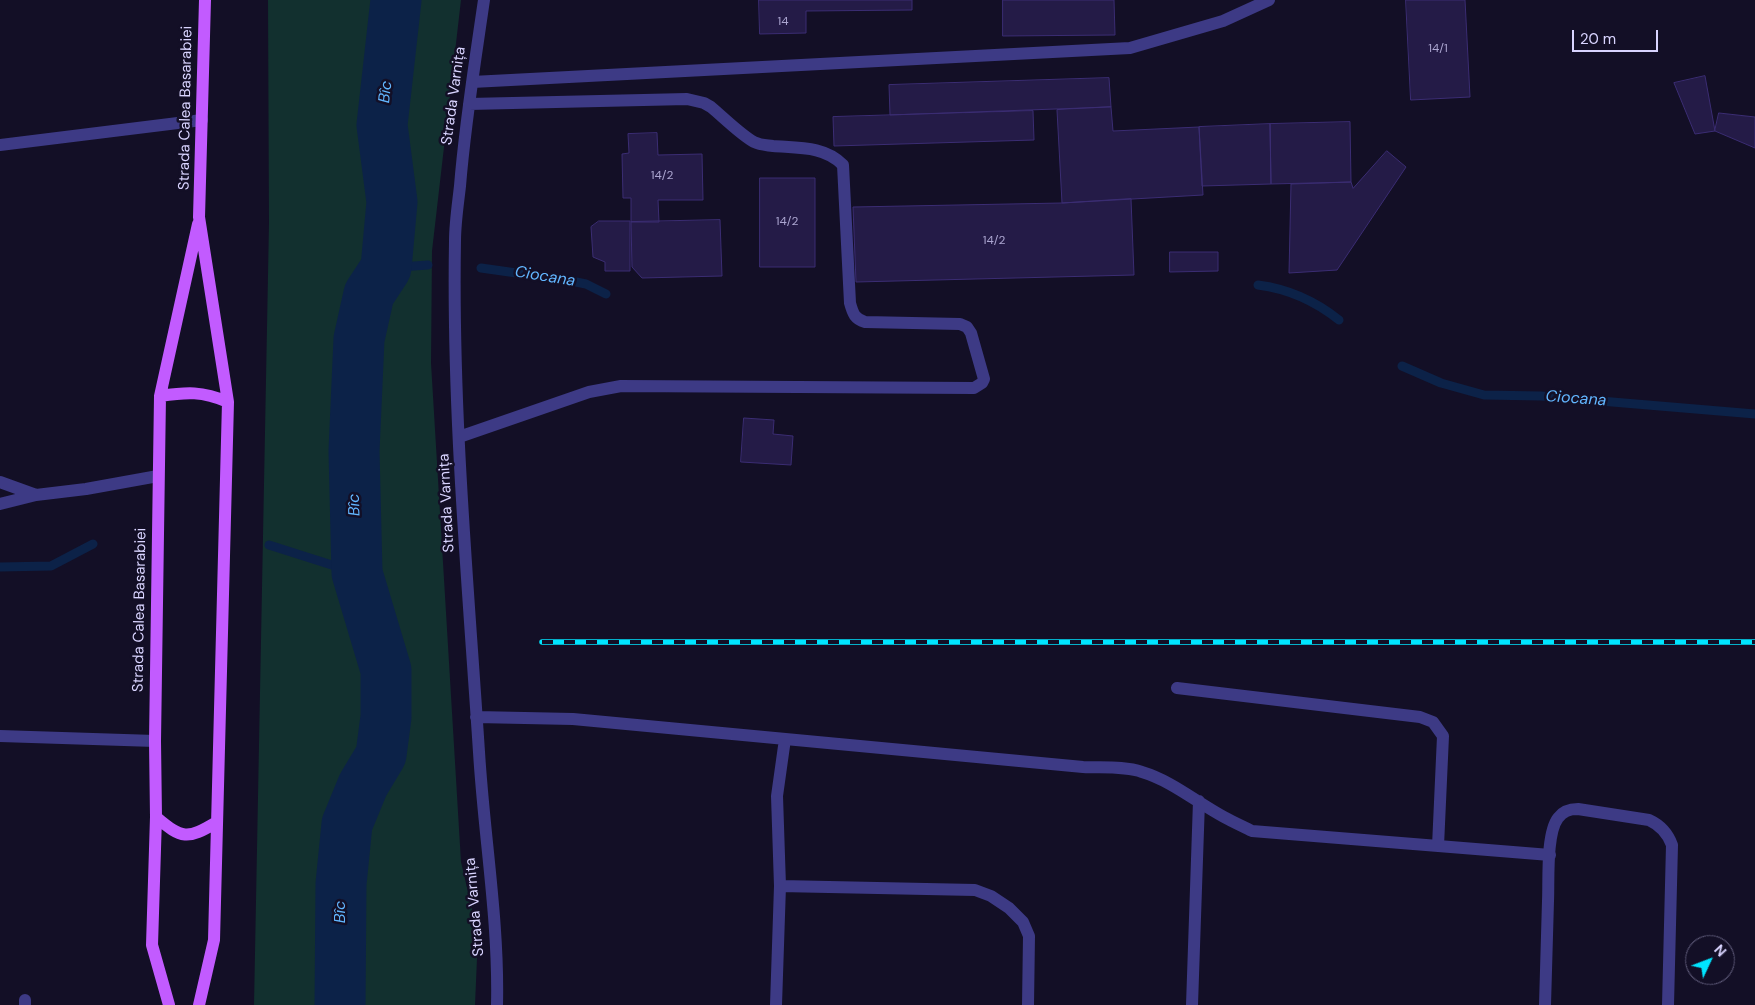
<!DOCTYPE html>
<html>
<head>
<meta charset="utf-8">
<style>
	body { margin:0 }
	#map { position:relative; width:1755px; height:1005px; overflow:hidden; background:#130f26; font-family:"DM Sans",sans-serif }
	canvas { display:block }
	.north { position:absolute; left:1685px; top:935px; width:50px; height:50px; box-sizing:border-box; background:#130f26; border:1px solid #625e7d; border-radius:50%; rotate:47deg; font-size:14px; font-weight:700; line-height:20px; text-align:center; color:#d9d4ff }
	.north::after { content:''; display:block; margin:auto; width:18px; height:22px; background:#00e5ff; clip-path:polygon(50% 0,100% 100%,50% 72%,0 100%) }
	.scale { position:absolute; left:1572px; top:30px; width:86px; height:22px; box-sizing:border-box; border:2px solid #d9d4ff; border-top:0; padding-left:6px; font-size:15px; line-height:18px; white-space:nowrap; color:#d9d4ff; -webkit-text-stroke:4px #130f26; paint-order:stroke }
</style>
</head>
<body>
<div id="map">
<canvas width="1755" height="1005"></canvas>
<div class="north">N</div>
<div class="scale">20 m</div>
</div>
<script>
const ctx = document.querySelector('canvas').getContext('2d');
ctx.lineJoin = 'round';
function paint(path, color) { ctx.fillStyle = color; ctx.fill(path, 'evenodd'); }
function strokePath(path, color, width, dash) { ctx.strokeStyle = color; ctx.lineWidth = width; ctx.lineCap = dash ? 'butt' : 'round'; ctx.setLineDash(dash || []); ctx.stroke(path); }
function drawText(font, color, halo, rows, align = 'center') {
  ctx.font = font + ' "DM Sans",sans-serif'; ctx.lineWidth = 5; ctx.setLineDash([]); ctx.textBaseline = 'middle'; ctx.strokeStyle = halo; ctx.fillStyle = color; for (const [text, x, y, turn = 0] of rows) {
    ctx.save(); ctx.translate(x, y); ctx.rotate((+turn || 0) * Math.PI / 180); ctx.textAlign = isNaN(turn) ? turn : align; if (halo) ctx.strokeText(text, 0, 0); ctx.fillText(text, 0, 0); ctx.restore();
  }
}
paint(new Path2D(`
	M268 0H461L432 251 431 363 461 862 478 935 475 1005H254L269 223Z`), '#12302f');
strokePath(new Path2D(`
	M386 268 428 265
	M481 268 566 280 586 284 606 294
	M1258 285C1289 289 1314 300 1339 320
	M1402 366 1441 383 1484 395 1541 396 1755 414
	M269 545 357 573
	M0 567 51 566 93 544`), '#0c2248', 9);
strokePath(new Path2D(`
	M340 1005 341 884 347 824 363 785 381 755 386 717V670L357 573 354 451 359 339 369 294 386 268 392 202 382 125 396 0`), '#0c2248', 51);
const building = new Path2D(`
	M759 0H912V10L806 11V33L760 34Z
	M1003 0H1114L1115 35 1003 36Z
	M1406 0H1465L1470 97 1411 100Z
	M1705 76 1715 131 1695 134 1674 83Z
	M1109 78 1111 107 890 115 889 85Z
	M1111 107 1113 131 1199 127 1203 195 1062 203 1057 110Z
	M1033 111 1034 140 834 146 833 117Z
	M1719 113 1755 117V148L1715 131Z
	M1350 122 1351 182 1271 184 1270 124Z
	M1270 124 1271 184 1202 186 1199 127Z
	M657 133 658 155 702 154 703 200H658L659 222H631V198H623L622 154 629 153 628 134Z
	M1387 151 1406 167 1337 270 1289 273 1291 184 1351 182 1353 188Z
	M760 178H815V267H760Z
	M1131 199 1134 275 856 282 853 207 1062 203Z
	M720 220 722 276 642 278 632 267 631 222Z
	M599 221H630V271H605V262L593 257 591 227Z
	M1170 252H1218V271L1170 272Z
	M744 418 774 420 773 434 793 436 791 465 741 462Z`);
paint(building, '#241b47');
strokePath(building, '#3b2d73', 1);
strokePath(new Path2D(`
	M484 0C475 62 465 123 460 186 458 204 455 223 455 241 452 411 468 583 479 752 484 836 499 921 497 1005
	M472 82 1130 48 1223 21 1269 0
	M0 145 202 120
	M459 437 589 392 621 386 974 388 982 383 984 379 971 333 967 327 960 324 865 322C855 319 853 314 850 303L843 165C825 146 798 148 773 146 766 145 760 145 754 142 741 135 723 117 711 107L704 103 687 99 469 104
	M0 482 36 495 86 489 158 476
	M0 504 36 495
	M1177 688 1420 717 1433 722 1443 736 1438 846
	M476 717 573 719 1083 767C1102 768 1124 766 1142 772 1172 781 1196 802 1224 817 1233 822 1242 826 1252 831L1550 855
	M0 736 155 741
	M780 886 975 890 991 896 1009 908 1023 922 1029 936 1028 1005
	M25 1005V1000
	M776 1005 780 886 777 796 785 739
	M1192 1005 1199 801
	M1545 1005C1546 970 1547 936 1548 901 1549 881 1546 834 1558 818 1563 811 1569 809 1578 809L1649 820C1660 825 1668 834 1672 845L1668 1005`), '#3d3a85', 12);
strokePath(new Path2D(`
	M160 396C187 392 202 391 228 402
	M156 817C182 839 187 840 217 822
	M169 1005 152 945 156 817 155 741 160 396 198 224
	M199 1005 214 940 228 402 199 217 205 0`), '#c25bff', 12);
const rail = new Path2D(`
	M542 642H1755`);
strokePath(rail, '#00e5ff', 5.5);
strokePath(rail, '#130f26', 4, [11]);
drawText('12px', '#aca6d1', null, [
	["14",783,22],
	["14/1",1438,49],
	["14/2",662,176],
	["14/2",787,222],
	["14/2",994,241]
]);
drawText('15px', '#d9d4ff', '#130f26', [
	["Strada Varnița",454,96,-82],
	["Strada Calea Basarabiei",186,108,-89],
	["Strada Varnița",447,503,-93],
	["Strada Calea Basarabiei",140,610,-89],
	["Strada Varnița",475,907,-95]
]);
drawText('italic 16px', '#62b6ff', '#130f26', [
	["Bîc",386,92,-84],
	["Ciocana",545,277,9],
	["Ciocana",1576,399,4],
	["Bîc",355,505,-92],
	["Bîc",341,912,-90]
]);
</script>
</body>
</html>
